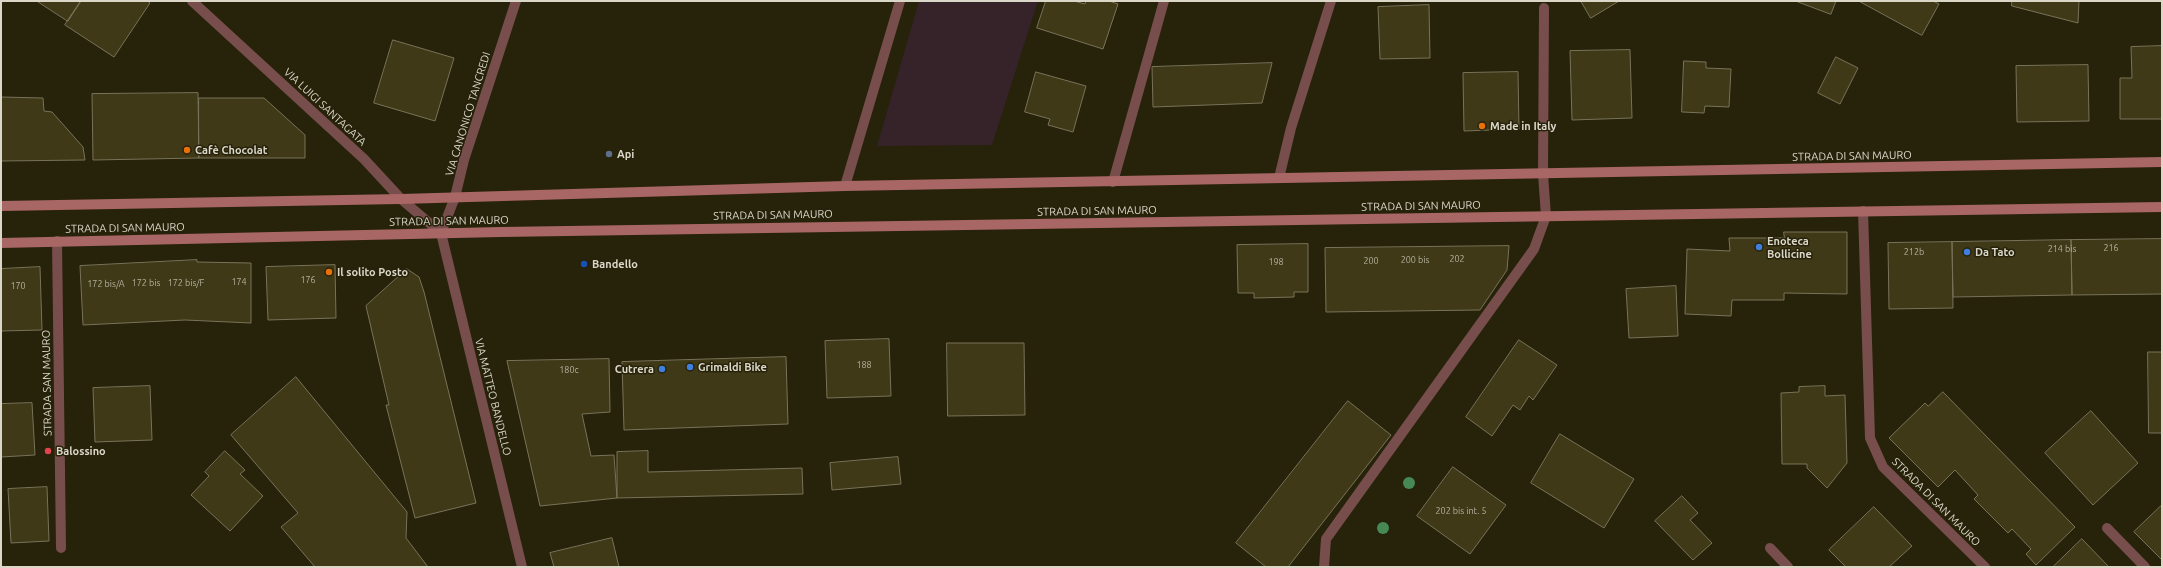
<!DOCTYPE html>
<html>
<head>
<meta charset="utf-8">
<style>
	body { margin:0 }
	#map { position:relative; width:2163px; height:568px; overflow:hidden; background:#27220a; font-family:Ubuntu,sans-serif }
	canvas { display:block }
	.frame { position:absolute; inset:0; border:2px solid #dad7c9; pointer-events:none }
</style>
</head>
<body>
<div id="map">
<canvas width="2163" height="568"></canvas>
<div class="frame"></div>
</div>
<script>
const ctx = document.querySelector('canvas').getContext('2d');
ctx.lineJoin = 'round';
function paint(path, color) { ctx.fillStyle = color; ctx.fill(path, 'evenodd'); }
function strokePath(path, color, width, dash) { ctx.strokeStyle = color; ctx.lineWidth = width; ctx.lineCap = dash ? 'butt' : 'round'; ctx.setLineDash(dash || []); ctx.stroke(path); }
function drawText(font, color, halo, rows, align = 'center') {
  ctx.font = font + ' Ubuntu,sans-serif'; ctx.lineWidth = 3; ctx.setLineDash([]); ctx.textBaseline = 'middle'; ctx.strokeStyle = halo; ctx.fillStyle = color; for (const [text, x, y, turn = 0] of rows) {
    ctx.save(); ctx.translate(x, y); ctx.rotate((+turn || 0) * Math.PI / 180); ctx.textAlign = isNaN(turn) ? turn : align; if (halo) ctx.strokeText(text, 0, 0); ctx.fillText(text, 0, 0); ctx.restore();
  }
}
paint(new Path2D(`
	M919 1H1038L992 145 877 146Z`), '#352329');
const building = new Path2D(`
	M37 1H81L68 21Z
	M81 1H147L150 3 114 57 65 25Z
	M1046 1H1074L1085 4 1086 1H1109L1118 4 1103 49 1037 28Z
	M1581 1H1619L1591 18Z
	M1796 1H1836L1831 14Z
	M1859 1H1933L1939 4 1922 35Z
	M2012 1H2079L2078 23 2012 6Z
	M1429 5 1430 58 1380 59 1378 7Z
	M393 40 454 58 435 121 374 103Z
	M2162 46V119H2120V78H2132L2131 47Z
	M1630 50 1632 118 1572 120 1570 51Z
	M1836 57 1858 68 1840 104 1818 93Z
	M1684 61 1706 62V68L1731 69 1729 107 1705 106 1704 113 1682 112Z
	M1272 63 1262 103 1153 107 1152 67Z
	M2088 65 2089 121 2017 122 2016 66Z
	M1036 72 1086 86 1073 132 1048 125 1050 119 1025 112Z
	M1518 72 1519 129 1464 131 1463 73Z
	M198 93 199 158 93 160 92 94Z
	M1 97 43 98 44 111 52 112 83 147 85 160 1 161Z
	M199 98H264L305 135V158H199Z
	M1784 232H1847V294L1784 293V300H1732L1731 316 1685 314 1687 249 1730 251 1729 238H1784Z
	M2162 239V294L2072 295 2071 240Z
	M2071 240 2072 295 1953 297 1952 242Z
	M1952 242 1953 308 1889 309 1888 243Z
	M1308 244V292H1294V297L1254 298V293H1238L1237 245Z
	M1509 246 1507 270 1480 310 1326 312 1325 248Z
	M197 260V262L251 263V323L185 320 83 325 80 266Z
	M335 265 336 318 268 320 266 267Z
	M40 267 42 330 1 331V269Z
	M407 269 419 277 424 292 476 503 415 518 386 405H389L366 306Z
	M1676 286 1678 336 1629 338 1626 289Z
	M889 339 891 396 827 398 825 341Z
	M1519 340 1557 365 1533 400 1529 396 1520 410 1513 405 1492 436 1466 417Z
	M947 343H1024L1025 415 948 416Z
	M2148 352H2162V433H2149Z
	M786 357 788 424 624 430 622 362Z
	M609 359 610 412 582 414 591 456 614 455 617 498 540 506 507 361Z
	M296 377 407 512 406 538 428 567H315L281 527 298 513 231 435Z
	M150 386 152 440 95 442 93 388Z
	M1825 386V396L1845 395 1847 463 1827 488 1807 468V464H1782L1781 393 1799 392V387Z
	M1943 392 2075 527 2036 565 2026 554 2031 549 2012 529 2008 533 1974 499 1978 495 1955 470 1938 487 1889 438 1925 403 1928 406Z
	M1348 401 1391 435 1288 567H1266L1236 543Z
	M32 403 35 455 1 457V404Z
	M2091 411 2138 463 2093 505 2045 453Z
	M1560 434 1634 479 1604 528 1531 483Z
	M225 451 245 470 240 474 263 496 230 531 191 495 209 476 205 472Z
	M648 451V472L802 468 803 494 617 498V452Z
	M898 457 901 484 832 490 830 463Z
	M1453 467 1506 505 1470 554 1417 516Z
	M47 487 49 541 11 543 8 489Z
	M1682 496 1698 513 1690 520 1712 543 1693 560 1655 521Z
	M2162 505V560L2134 532Z
	M1874 507 1912 546 1889 567H1846L1829 550Z
	M612 538 619 567H554L550 553Z
	M2082 539 2109 567H2053Z`);
paint(building, '#403918');
strokePath(building, '#787359', 1);
strokePath(new Path2D(`
	M1543 174 1544 8
	M1279 178 1291 128 1331 1
	M1770 548 1788 567`), '#784e4d', 10);
strokePath(new Path2D(`
	M192 1 364 159 401 199 441 233
	M1113 182 1164 1
	M845 186 900 1
	M1863 211 1870 438 1883 467 1985 567
	M441 233 522 567
	M441 233 455 197 464 160 516 1
	M57 241 61 548
	M2107 528 2145 567
	M1324 567 1326 539 1534 249 1546 216 1543 174`), '#784e4d', 10);
strokePath(new Path2D(`
	M1 206 401 199 845 186 2162 162
	M1 243 501 232 2162 207`), '#a86665', 10);
ctx.fillStyle = '#468955';
for (const [x, y] of [
	[1409,483],
	[1383,528]
]) { ctx.beginPath(); ctx.arc(x, y, 6, 0, 2 * Math.PI); ctx.fill(); }
for (const [x, y, r, color] of [
	[1482,126,4,"#e8710a"],
	[187,150,4,"#e8710a"],
	[609,154,4,"#5c6f8a"],
	[1759,247,4,"#3f7fe0"],
	[1967,252,4,"#3f7fe0"],
	[584,264,4,"#1a4fb4"],
	[329,272,4,"#e8710a"],
	[690,367,4,"#3f7fe0"],
	[662,369,4,"#3f7fe0"],
	[48,451,4,"#e0444e"]
]) { const dot = new Path2D(); dot.arc(x, y, r, 0, 2 * Math.PI); ctx.fillStyle = color; ctx.fill(dot); strokePath(dot, '#27220a', 1.5); }
drawText('9px', '#b4b09d', null, [
	["216",2111,248],
	["214 bis",2062,249],
	["212b",1914,252],
	["202",1457,259],
	["200 bis",1415,260],
	["200",1371,261],
	["198",1276,262],
	["176",308,280],
	["174",239,282],
	["172 bis",146,283],
	["172 bis/F",186,283],
	["172 bis/A",106,284],
	["170",18,286],
	["188",864,365],
	["180c",569,370],
	["202 bis int. 5",1461,511]
]);
drawText('11px', '#dad7c9', '#27220a', [
	["VIA LUIGI SANTAGATA",325,107,43],
	["VIA CANONICO TANCREDI",468,114,-73],
	["STRADA DI SAN MAURO",1852,156,-1],
	["STRADA DI SAN MAURO",1421,206,-1],
	["STRADA DI SAN MAURO",1097,211,-1],
	["STRADA DI SAN MAURO",773,215,-1],
	["STRADA DI SAN MAURO",449,221,-1],
	["STRADA DI SAN MAURO",125,228,-1],
	["STRADA SAN MAURO",47,383,-91],
	["VIA MATTEO BANDELLO",493,397,76],
	["STRADA DI SAN MAURO",1936,502,45]
]);
drawText('bold 11px', '#dad7c9', '#27220a', [
	["Made in Italy",1490,126],
	["Cafè Chocolat",195,150],
	["Api",617,154],
	["Enoteca",1767,241],
	["Bollicine",1767,254],
	["Da Tato",1975,252],
	["Bandello",592,264],
	["Il solito Posto",337,272],
	["Grimaldi Bike",698,367],
	["Cutrera",654,369,"right"],
	["Balossino",56,451]
], 'left');
</script>
</body>
</html>
